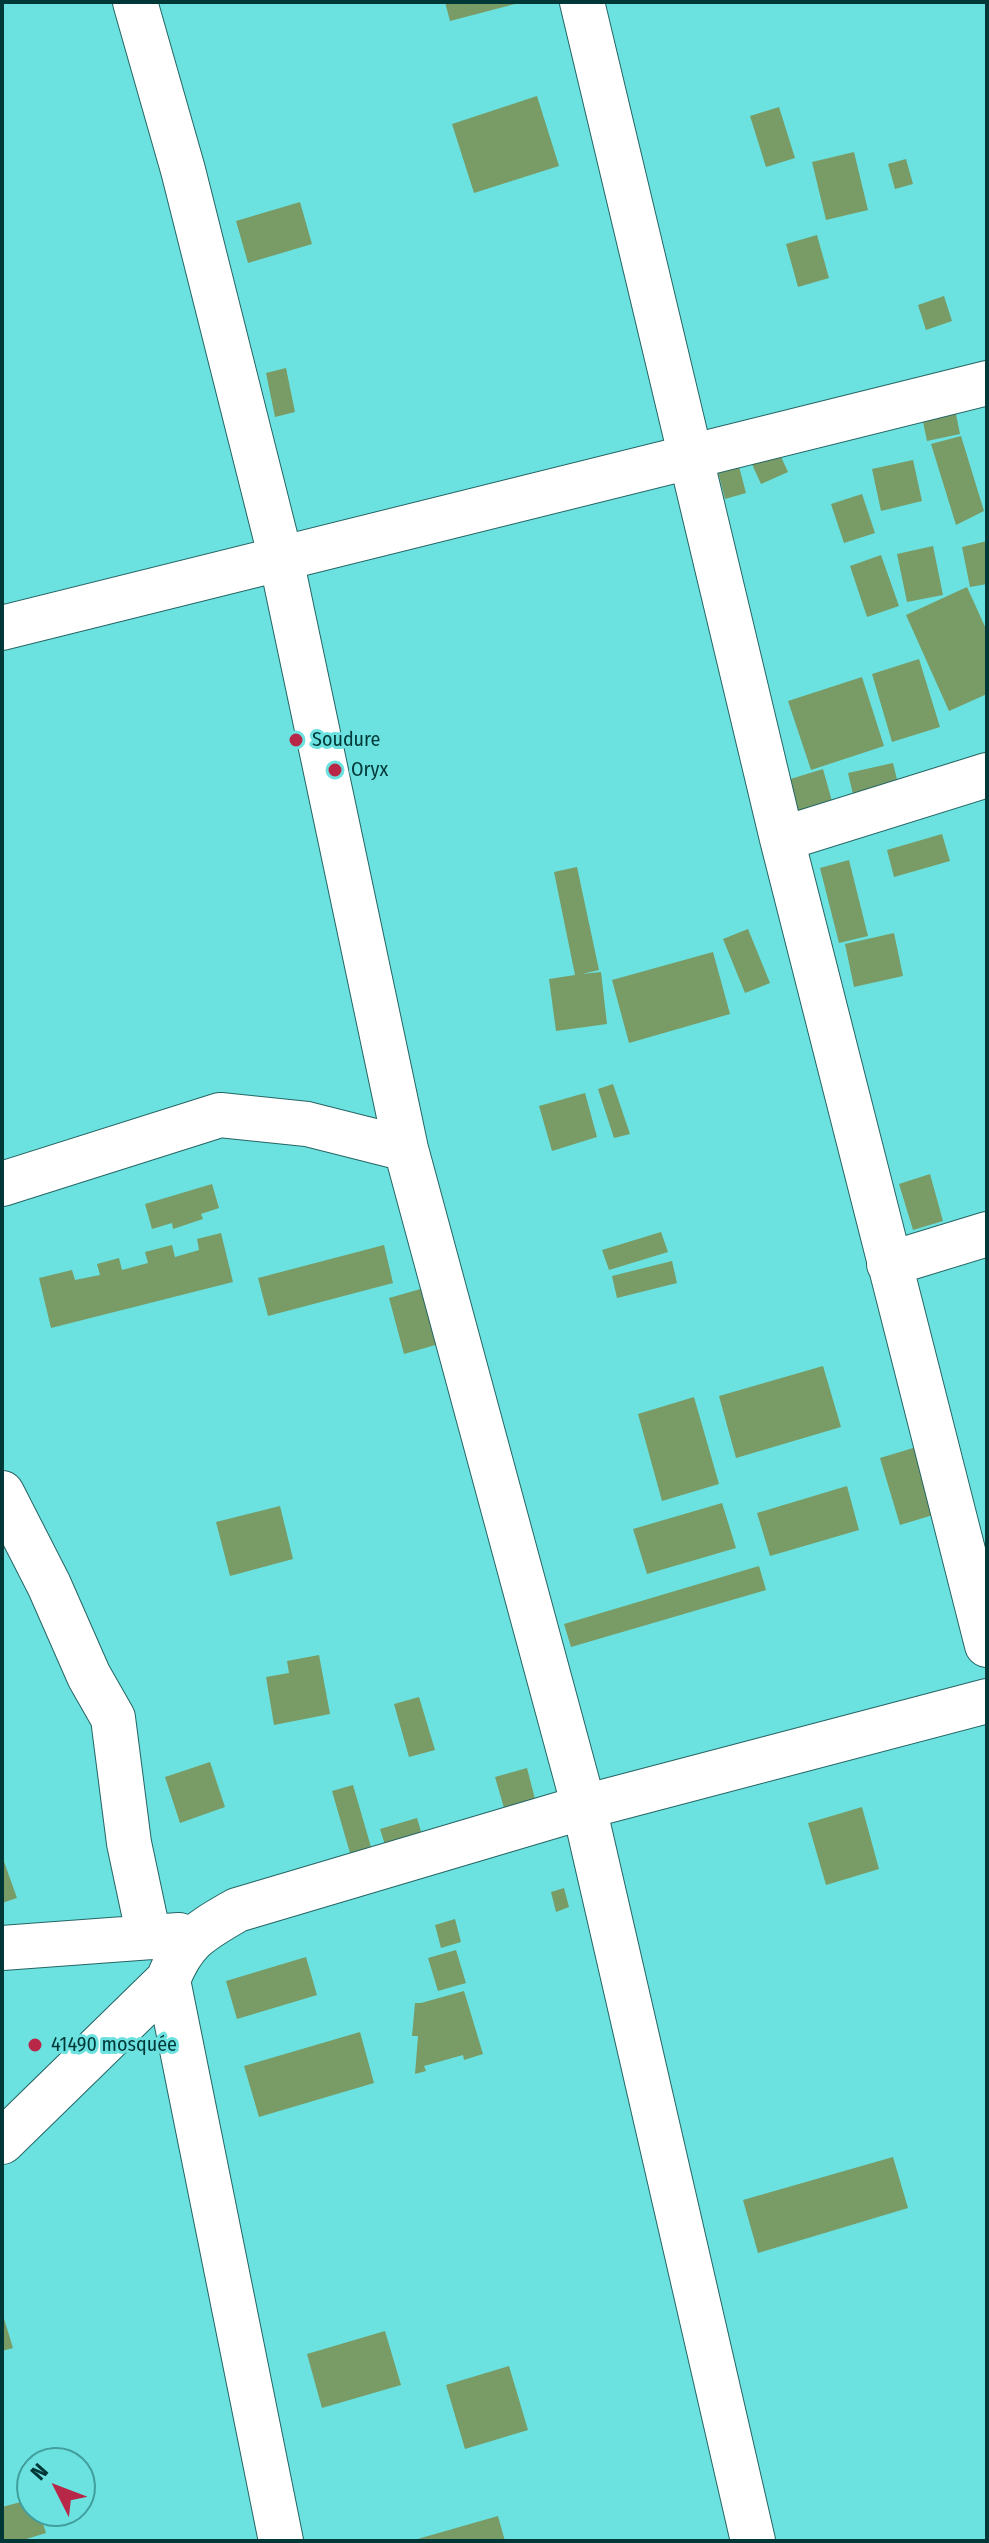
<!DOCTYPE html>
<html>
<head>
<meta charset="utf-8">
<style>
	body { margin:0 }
	#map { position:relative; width:989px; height:2543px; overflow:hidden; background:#6ce2e0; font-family:"Fira Sans Condensed",sans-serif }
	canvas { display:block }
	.frame { position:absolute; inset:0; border:4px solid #003838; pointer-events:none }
	.north { position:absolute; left:16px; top:2447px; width:80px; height:80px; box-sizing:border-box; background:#6ce2e0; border:2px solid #419e9d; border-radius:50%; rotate:312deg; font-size:22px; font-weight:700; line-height:32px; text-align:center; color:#003838 }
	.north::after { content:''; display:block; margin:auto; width:28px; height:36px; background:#b82747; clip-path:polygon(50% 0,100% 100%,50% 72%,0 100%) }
</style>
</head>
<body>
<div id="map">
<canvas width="989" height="2543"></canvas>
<div class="frame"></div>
<div class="north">N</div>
</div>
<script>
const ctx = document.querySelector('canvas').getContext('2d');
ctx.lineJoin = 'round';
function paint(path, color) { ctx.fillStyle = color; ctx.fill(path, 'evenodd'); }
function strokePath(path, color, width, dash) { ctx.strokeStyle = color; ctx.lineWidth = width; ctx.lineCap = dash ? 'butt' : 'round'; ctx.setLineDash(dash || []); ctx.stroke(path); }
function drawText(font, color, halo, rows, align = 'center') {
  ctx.font = font + ' "Fira Sans Condensed",sans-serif'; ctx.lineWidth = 6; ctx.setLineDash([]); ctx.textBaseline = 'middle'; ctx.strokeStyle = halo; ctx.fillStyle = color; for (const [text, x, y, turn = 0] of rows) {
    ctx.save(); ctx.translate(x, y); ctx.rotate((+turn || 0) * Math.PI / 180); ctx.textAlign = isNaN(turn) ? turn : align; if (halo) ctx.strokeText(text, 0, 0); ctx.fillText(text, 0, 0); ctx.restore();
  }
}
paint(new Path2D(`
	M445 2H519V3L450 21Z
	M537 96 559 166 474 193 452 124Z
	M779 107 795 158 766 167 750 116Z
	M854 152 868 210 826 220 812 162Z
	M906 159 913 184 895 189 888 164Z
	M300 202 312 244 248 263 236 221Z
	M817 235 829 278 798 287 786 244Z
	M944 296 952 321 926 330 918 305Z
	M286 368 295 412 275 417 266 373Z
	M955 409 960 434 927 441 922 417Z
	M961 436 984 511 956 525 931 444Z
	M778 450 788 472 761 484 751 462Z
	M737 459 746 493 725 499 716 464Z
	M913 460 922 501 881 511 872 469Z
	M862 494 875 533 844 543 831 504Z
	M987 541V584L970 587 962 547Z
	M933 546 943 595 907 602 897 554Z
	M881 555 899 606 867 617 850 566Z
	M967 587 987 631V694L949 711 906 615Z
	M919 659 940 727 892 742 872 674Z
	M862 677 884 746 811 770 788 701Z
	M893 763 901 796 856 807 848 773Z
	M823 769 835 812 797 824 784 781Z
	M942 834 950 861 894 877 887 850Z
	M849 860 868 936 839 943 820 868Z
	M577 867 599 970 582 974 601 972 607 1024 556 1031 549 979 575 975 554 872Z
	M748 929 770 983 745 993 723 939Z
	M894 933 903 976 854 987 845 944Z
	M713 952 730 1014 629 1043 612 980Z
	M613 1084 630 1134 614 1138 598 1089Z
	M585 1093 597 1137 552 1151 539 1106Z
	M930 1174 943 1221 913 1230 899 1184Z
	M212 1184 219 1208 201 1214 203 1219 173 1229 172 1223 152 1229 145 1204Z
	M661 1232 668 1252 609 1270 602 1250Z
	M221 1233 233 1282 51 1328 39 1278 72 1270 75 1280 100 1275 97 1264 119 1258 122 1270 148 1263 145 1252 172 1245 175 1257 199 1250 197 1239Z
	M384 1245 393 1283 268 1316 258 1278Z
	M672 1261 677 1283 617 1298 612 1276Z
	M424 1288 439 1344 404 1354 389 1298Z
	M823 1366 841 1427 736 1458 719 1396Z
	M694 1397 719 1484 662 1501 638 1414Z
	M923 1445 943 1512 900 1525 880 1458Z
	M847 1486 859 1530 770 1556 757 1513Z
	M722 1503 736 1548 647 1574 633 1529Z
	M280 1506 293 1559 230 1576 216 1522Z
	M759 1566 766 1590 571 1647 564 1624Z
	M319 1655 330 1714 274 1725 266 1677 289 1673 287 1661Z
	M419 1697 435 1750 409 1757 394 1704Z
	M210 1762 225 1807 180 1823 165 1777Z
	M527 1768 535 1799 504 1808 495 1777Z
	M353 1785 371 1847 350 1853 332 1791Z
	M862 1807 879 1869 826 1885 808 1823Z
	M417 1818 423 1838 386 1848 380 1829Z
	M2 1856 17 1898 2 1903Z
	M564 1888 569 1907 556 1912 551 1892Z
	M455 1919 461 1942 441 1948 435 1925Z
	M456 1950 466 1983 438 1991 428 1958Z
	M306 1957 317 1995 237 2019 226 1981Z
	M464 1991 483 2054 464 2060 463 2055 424 2066 426 2071 415 2074 418 2036H412L415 2003H421Z
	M360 2032 374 2083 259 2117 244 2066Z
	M893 2157 908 2208 758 2253 743 2200Z
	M2 2312 13 2348 2 2351Z
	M385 2331 401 2385 322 2408 307 2354Z
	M509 2366 528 2430 465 2449 446 2385Z
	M32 2499V2511H39L46 2533 20 2541H2V2507Z
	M498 2516 505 2541H414V2540Z`), '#799b65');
const street = new Path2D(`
	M135 2 183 170 281 559 406 1149 584 1807 753 2541
	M582 2 782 839 987 1645
	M782 839 987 775
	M2 1184 220 1115 307 1124 406 1149
	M889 1264 987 1234
	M2 1493 49 1585 89 1676 113 1718 129 1843 149 1937
	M2 1948 179 1935
	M2 2142 168 1980
	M281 2541 168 1980C184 1939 201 1931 237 1910L584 1807 987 1701`);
const secondary = new Path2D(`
	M2 628 987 383`);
strokePath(street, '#256564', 46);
strokePath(secondary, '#256564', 46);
strokePath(street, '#fff', 44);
strokePath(secondary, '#fff', 44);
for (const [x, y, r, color] of [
	[296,740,8,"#b82747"],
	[335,770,8,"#b82747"],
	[35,2045,8,"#b82747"]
]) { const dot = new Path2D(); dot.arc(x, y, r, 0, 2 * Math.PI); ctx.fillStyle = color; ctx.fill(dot); strokePath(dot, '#6ce2e0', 3); }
drawText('20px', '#003838', '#6ce2e0', [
	["Soudure",312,740],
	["Oryx",351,770],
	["41490 mosquée",51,2045]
], 'left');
</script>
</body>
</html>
